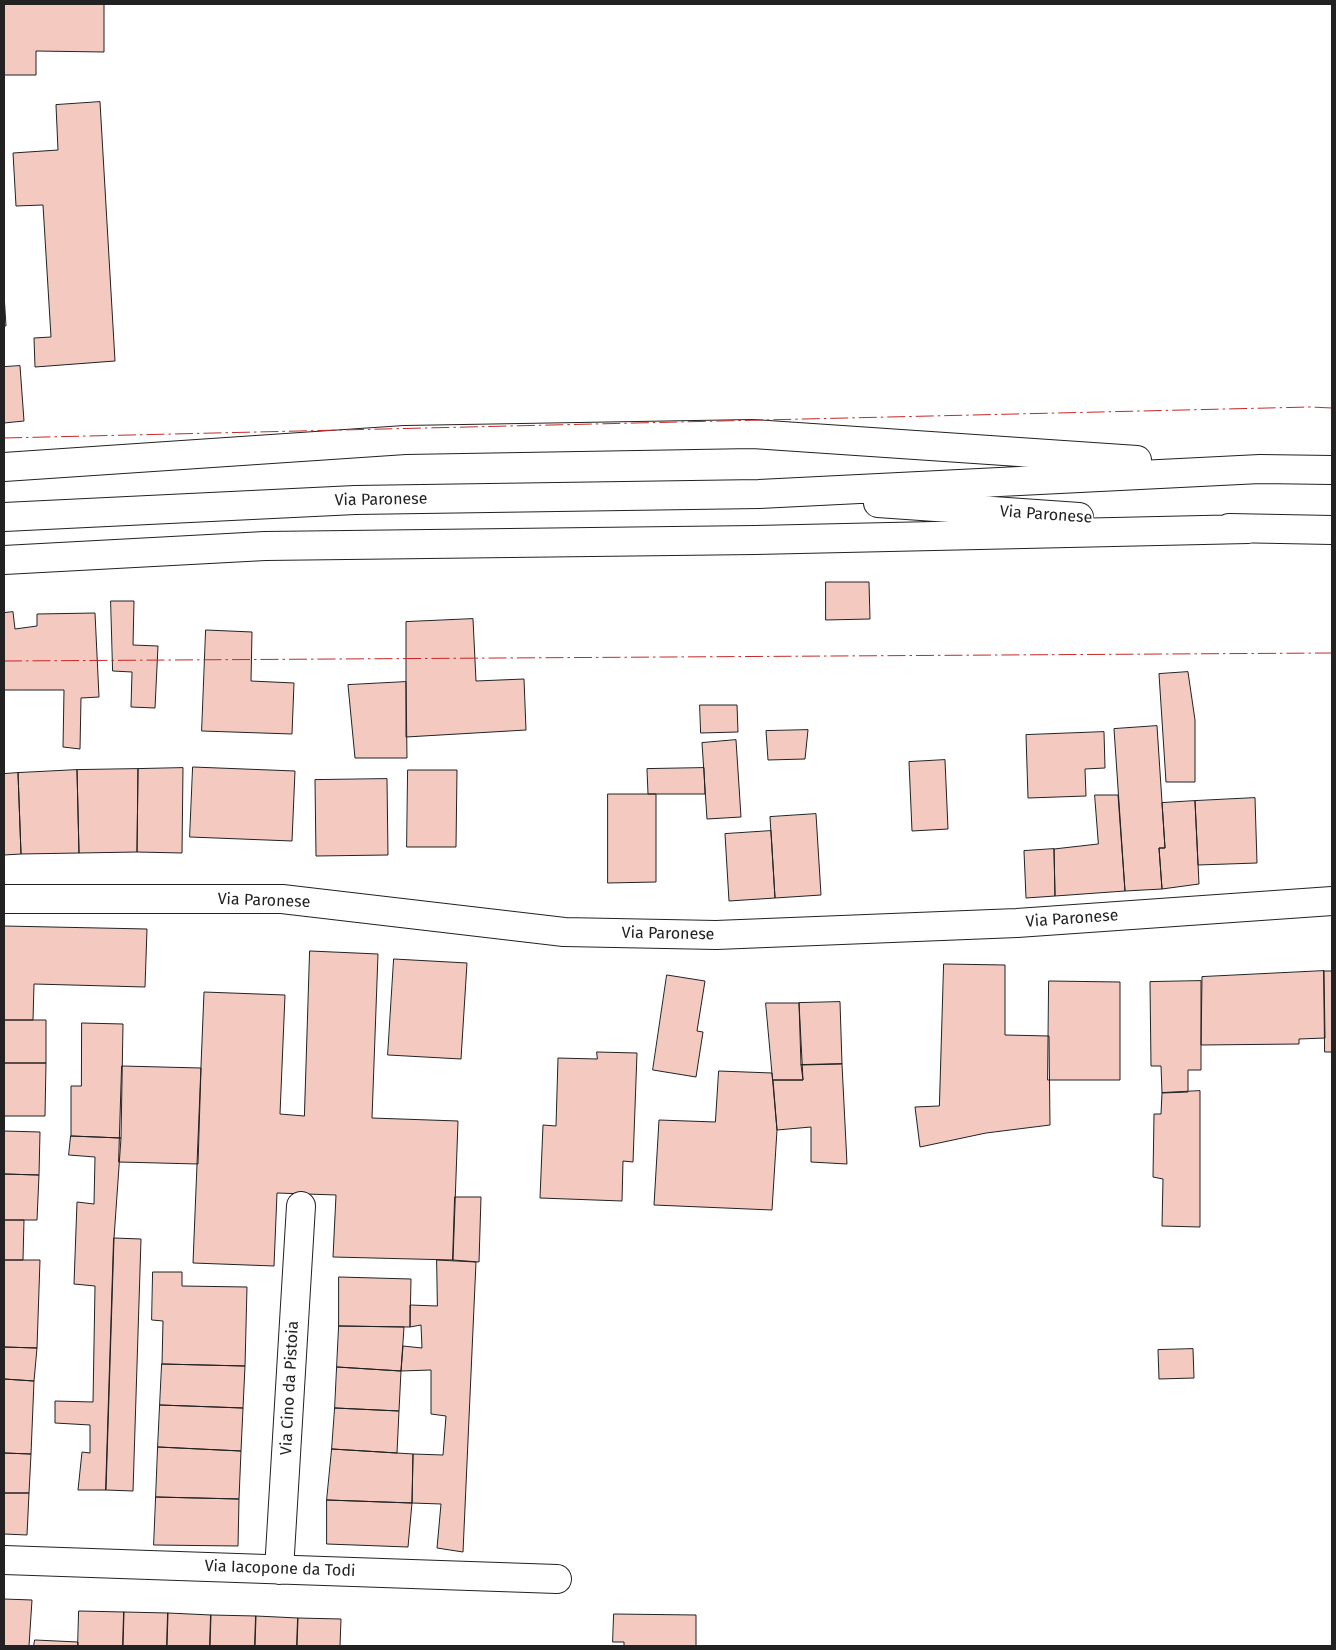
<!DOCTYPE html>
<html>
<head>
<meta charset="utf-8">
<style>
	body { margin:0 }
	#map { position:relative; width:1336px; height:1650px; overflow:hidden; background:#fff; font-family:"Fira Sans",sans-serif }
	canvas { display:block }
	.frame { position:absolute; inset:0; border:5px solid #222; pointer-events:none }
</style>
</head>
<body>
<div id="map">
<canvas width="1336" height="1650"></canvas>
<div class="frame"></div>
</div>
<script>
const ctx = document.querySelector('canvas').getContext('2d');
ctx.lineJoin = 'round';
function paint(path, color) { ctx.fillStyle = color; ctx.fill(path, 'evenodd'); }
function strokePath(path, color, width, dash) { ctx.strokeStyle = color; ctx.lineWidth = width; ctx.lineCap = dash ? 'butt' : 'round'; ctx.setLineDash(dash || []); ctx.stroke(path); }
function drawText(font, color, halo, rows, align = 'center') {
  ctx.font = font + ' "Fira Sans",sans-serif'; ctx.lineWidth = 4; ctx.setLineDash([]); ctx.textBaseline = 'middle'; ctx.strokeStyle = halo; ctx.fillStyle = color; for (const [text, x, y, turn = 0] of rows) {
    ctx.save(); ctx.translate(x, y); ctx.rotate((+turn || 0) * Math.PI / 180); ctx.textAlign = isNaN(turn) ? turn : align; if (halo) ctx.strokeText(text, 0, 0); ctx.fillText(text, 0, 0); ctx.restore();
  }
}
const building = new Path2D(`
	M4 4H104V52L36 51V75H4Z
	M100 102 115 361 35 367 34 338 51 337 43 205 16 206 13 153 58 150 56 105Z
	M4 294 6 326H4Z
	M20 366 24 421 4 423V367Z
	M826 582H869L870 619 826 620Z
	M111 601H134L133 645 158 646 155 708 131 707 132 672 113 671Z
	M13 612 15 629 37 626V614L95 613 99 697 81 698 80 749 63 747 64 690H4V613Z
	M473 619 476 681 524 679 526 730 406 737V622Z
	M206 630 252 632 251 681 294 683 292 734 202 731Z
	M1188 672 1195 720V782H1166L1159 674Z
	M406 682 407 758H355L348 685Z
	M700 705H737L738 732 701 733Z
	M1157 726 1165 848H1159L1162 889 1125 891 1114 729Z
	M808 730 805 759 768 760 766 731Z
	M1104 732 1105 768 1085 769 1086 796 1028 798 1026 735Z
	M736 740 741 817 707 819 702 743Z
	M945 760 948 829 912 831 909 762Z
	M193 767 295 771 292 841 190 837Z
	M183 768 182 853 137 852 138 769Z
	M704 768 705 794H648L647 769Z
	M138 769 137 852 79 853 77 770Z
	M77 770 79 853 21 854 18 773Z
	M408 770H457L456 847H407Z
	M18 773 21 854 4 855V774Z
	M387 779 388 855 316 856 315 780Z
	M608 794H656V882L608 883Z
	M1095 795H1118L1125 891 1055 896 1054 849 1098 844Z
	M1255 798 1257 863 1198 865 1195 801Z
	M1195 801 1199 884 1162 889 1159 848H1165L1162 803Z
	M816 814 821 895 775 898 770 817Z
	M771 831 775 898 729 901 725 834Z
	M1054 849 1055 896 1026 898 1024 851Z
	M4 926 147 929 145 987 34 984 33 1020H4Z
	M310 951 378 954 372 1118 458 1121 453 1260 333 1257 336 1195 277 1193 274 1266 193 1263 204 992 285 995 280 1114 304 1116Z
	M394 959 467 963 461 1059 388 1055Z
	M944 964 1005 965V1035L1049 1036 1050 1125 986 1133 920 1147 915 1107 939 1106Z
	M1324 971 1325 1038 1299 1039V1044L1201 1045 1202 977Z
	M1324 971H1332V1052H1325Z
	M667 975 705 981 697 1031 703 1032 696 1077 653 1070Z
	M1049 981 1120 982V1080H1048Z
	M1201 981V1070H1188V1092L1162 1093 1161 1066H1151L1150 982Z
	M840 1002 842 1064 801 1065 799 1003Z
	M766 1003H799L803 1080H773Z
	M4 1020H46V1063H4Z
	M82 1023 123 1024 121 1138 71 1136V1086H81Z
	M597 1052 637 1053 633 1162 623 1161 622 1201 540 1198 543 1125 556 1126 558 1058 597 1059Z
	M4 1063H46L45 1116H4Z
	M842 1064 847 1164 811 1162V1127L777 1130 773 1080H803L801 1065Z
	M122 1066 201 1068 198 1164 119 1162Z
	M719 1071 772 1073 777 1130 772 1210 654 1205 659 1120 715 1122Z
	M1200 1091V1227L1162 1226 1163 1179 1153 1177 1154 1114H1161L1162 1093Z
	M4 1131 40 1132 39 1175 4 1174Z
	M71 1136 121 1138 114 1238 106 1490H78L82 1452 90 1453V1425L55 1423V1401L93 1402 95 1286 74 1284 77 1202 94 1204 95 1157 69 1155Z
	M4 1174 39 1175 37 1220H4Z
	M455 1197H481L479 1262 453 1260Z
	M4 1220H24L23 1260H4Z
	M114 1238 141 1239 133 1491 106 1490Z
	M4 1260H40L37 1348 4 1347Z
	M437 1260 476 1262 463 1552 437 1548 441 1504 412 1503 413 1454 443 1455 446 1416 431 1414V1370L401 1371 403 1346 422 1348 421 1325 410 1327V1305L437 1306Z
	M153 1272H182V1286L247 1287 245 1366 162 1364 163 1321 152 1320Z
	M339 1277 411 1279 410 1327 339 1326Z
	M339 1326 404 1327 401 1371 337 1367Z
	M4 1347 37 1348 34 1381 4 1379Z
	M1193 1349 1194 1378 1159 1379 1158 1350Z
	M162 1364 245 1366 243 1408 160 1405Z
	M337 1367 401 1371 399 1411 335 1408Z
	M4 1379 34 1381 31 1454 4 1453Z
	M160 1405 243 1408 241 1451 158 1447Z
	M335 1408 399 1411 397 1453 332 1449Z
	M158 1447 241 1451 239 1499 156 1497Z
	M332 1449 413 1454 412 1503 327 1500Z
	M4 1453 31 1454 29 1493H4Z
	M4 1493H29L27 1535 4 1534Z
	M156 1497 239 1499 238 1546 154 1545Z
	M327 1500 412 1503 408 1547 327 1544Z
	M4 1599 32 1600 29 1646H4Z
	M79 1611 124 1612 123 1646H78Z
	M124 1612 168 1613 167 1646H123Z
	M168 1613 211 1615 210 1646H167Z
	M614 1614 696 1615V1646H624V1642H613Z
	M211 1615 256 1616 255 1646H210Z
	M256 1616 298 1618 297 1646H255Z
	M298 1618 341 1619 340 1646H297Z
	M35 1640 78 1642V1646H34Z`);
paint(building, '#f3c9c0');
strokePath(building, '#222', 1);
const minor = new Path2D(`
	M4 899H282L564 932 716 935 1017 923 1332 901
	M4 1560 557 1579
	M279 1570 301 1206`);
const secondary = new Path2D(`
	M4 467 405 440 753 434 1137 460
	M878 503 1079 517
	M4 517 355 500 759 494 1260 469 1332 470
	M1229 528 1332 530
	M4 560 265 546 755 540 1248 529`);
strokePath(minor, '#222', 30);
strokePath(secondary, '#222', 30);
strokePath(minor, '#fff', 28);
strokePath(secondary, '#fff', 28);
strokePath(new Path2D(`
	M4 438 1310 407 1332 408
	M4 661 1332 653`), '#c62828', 1, [18, 4, 2.5, 4]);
drawText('16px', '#222', '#fff', [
	["Via Paronese",381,500,-1],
	["Via Paronese",1046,515,4],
	["Via Paronese",264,901,2],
	["Via Paronese",1072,919,-4],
	["Via Paronese",668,934,1],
	["Via Cino da Pistoia",290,1388,-87],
	["Via Iacopone da Todi",280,1569,2]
]);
</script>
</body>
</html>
